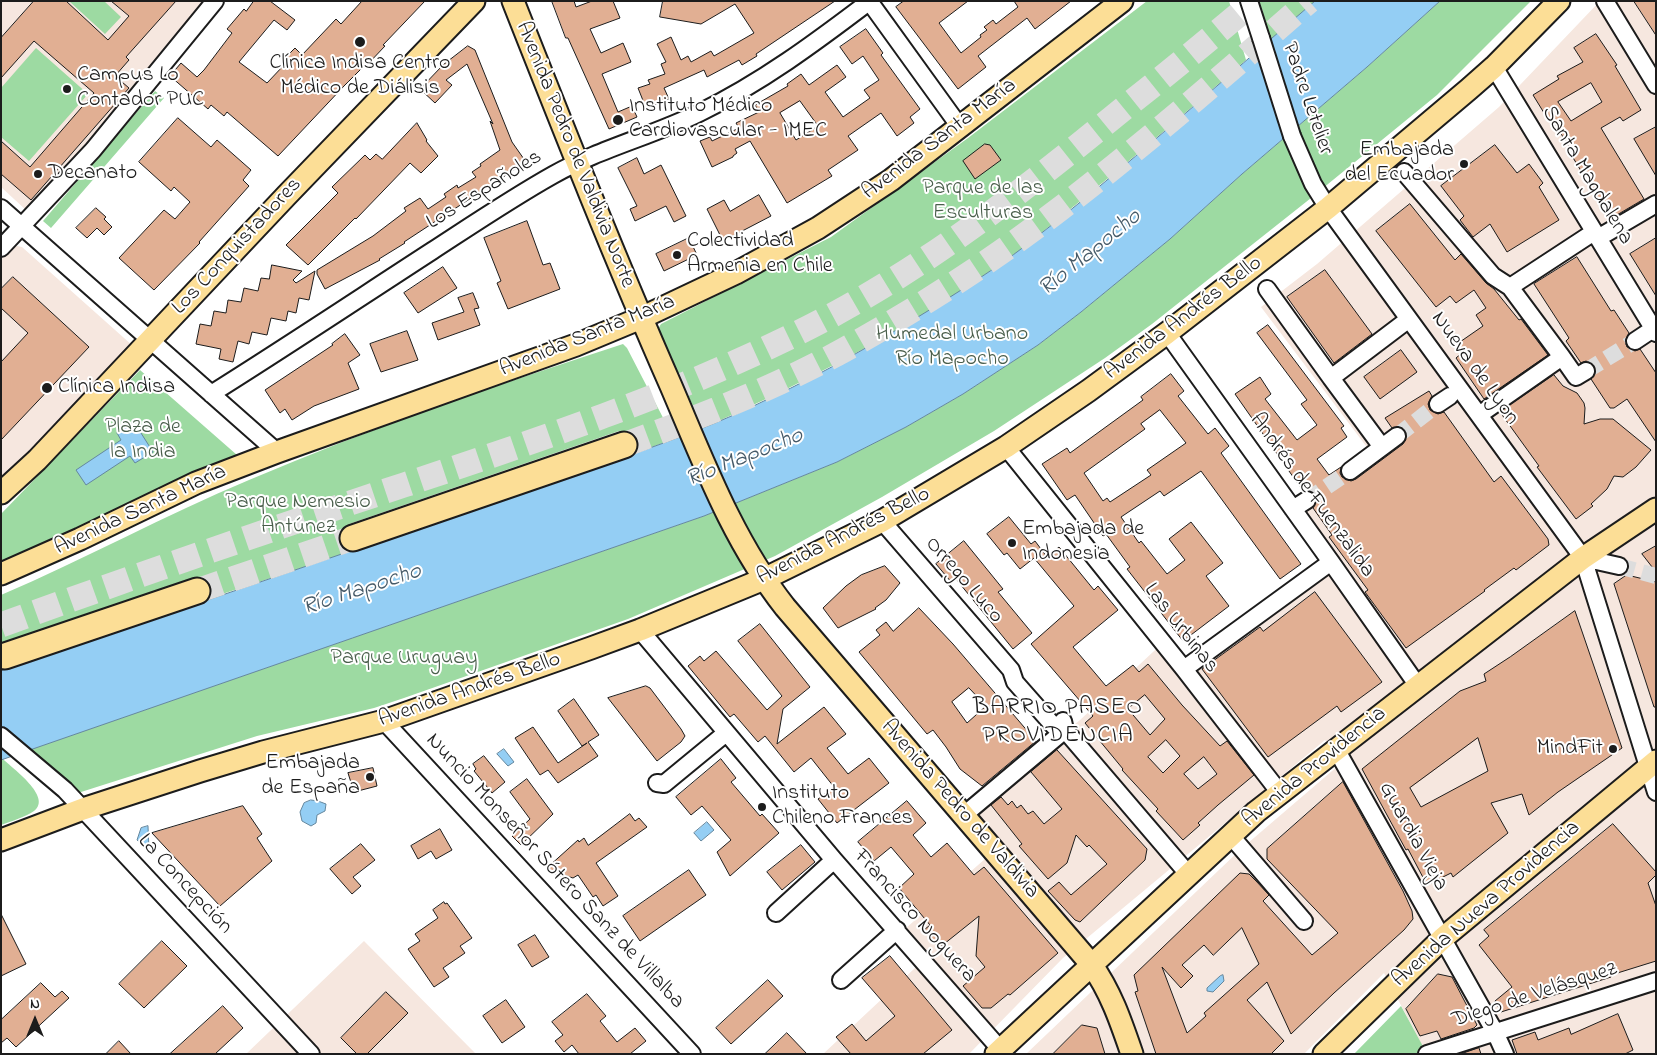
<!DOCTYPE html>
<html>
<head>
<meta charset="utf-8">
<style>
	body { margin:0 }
	#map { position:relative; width:1657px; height:1055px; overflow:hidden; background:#fff; font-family:"Indie Flower",sans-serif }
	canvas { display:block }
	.frame { position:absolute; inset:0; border:2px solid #1c1c1c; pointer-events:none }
	.north { position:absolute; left:10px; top:995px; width:50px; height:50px; -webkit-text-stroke:4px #fff; paint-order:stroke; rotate:0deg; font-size:14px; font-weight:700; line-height:20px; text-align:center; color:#1c1c1c }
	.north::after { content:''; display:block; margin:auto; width:18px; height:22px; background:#1c1c1c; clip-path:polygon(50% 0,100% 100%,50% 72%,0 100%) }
</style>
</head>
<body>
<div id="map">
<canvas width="1657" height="1055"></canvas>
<div class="frame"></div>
<div class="north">N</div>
</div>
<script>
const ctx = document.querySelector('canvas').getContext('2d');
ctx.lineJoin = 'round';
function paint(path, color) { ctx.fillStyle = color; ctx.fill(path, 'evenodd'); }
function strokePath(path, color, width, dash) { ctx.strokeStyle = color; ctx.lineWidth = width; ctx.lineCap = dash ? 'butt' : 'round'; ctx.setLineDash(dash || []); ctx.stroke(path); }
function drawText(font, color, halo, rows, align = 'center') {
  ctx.font = font + ' "Indie Flower",sans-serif'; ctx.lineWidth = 4; ctx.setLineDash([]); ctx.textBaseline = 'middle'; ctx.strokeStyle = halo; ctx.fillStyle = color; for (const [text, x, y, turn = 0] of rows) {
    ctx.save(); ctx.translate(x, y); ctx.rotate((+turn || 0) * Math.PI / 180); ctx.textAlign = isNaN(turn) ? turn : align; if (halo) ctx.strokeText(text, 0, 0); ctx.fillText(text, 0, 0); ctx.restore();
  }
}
paint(new Path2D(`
	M1 1H205L88 143 27 211 1 187Z
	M1600 1H1656V1054H1414L1424 1049 1384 973 1304 1054H1026L1241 849 1339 765 1325 740 1063 958 969 1054H823L930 954 906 928 1001 845 972 809 1080 720 1168 638 1191 670 1339 563 1298 507 1372 454 1261 307 1317 264 1499 107Z
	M17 246 22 247 133 346 30 453 1 478V259L10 249Z
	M364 941 476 1054H246Z`), '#f6e7df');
paint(new Path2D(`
	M69 1H104L121 17 105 34Z
	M1147 1H1229L1246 60C1191 108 1136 156 1079 202 1060 217 1042 233 1023 248 924 320 816 378 703 428L658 329 661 324 831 237 968 138Z
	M1256 1H1315L1269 41Z
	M1440 1H1531L1437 95 1306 202 1152 324 1105 358 994 431 882 497 775 556 628 619 404 698 374 708 257 736 81 792 76 793 29 750 704 516 837 462 906 427 963 394 1038 345 1081 312 1170 239 1242 174 1367 67Z
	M36 48 88 94 29 161 1 137V88Z
	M155 91 164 98 51 228 43 221Z
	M623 344 627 348 674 439 627 456 619 431 349 524 356 550 201 601 193 578 1 643V595C85 559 165 515 249 480 371 428 497 385 623 344Z
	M140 370 237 455 200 470 71 532 1 562V514Z
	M3 759C12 768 53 797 34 811 25 817 12 821 1 825V760Z
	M1401 1006 1425 1050 1414 1054H1354Z`), '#9ddaa2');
const water = new Path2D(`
	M1315 1H1440L1367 67 1242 174 1170 239 1081 312 1038 345 963 394 906 427 837 462 704 516 1 760V671L627 456C676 439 724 421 770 398 826 372 879 341 931 309 963 289 995 269 1025 246 1125 169 1219 83 1315 1Z
	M134 422 153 452 135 463 130 456 86 485 76 470 121 440 117 433Z
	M504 749 514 762 508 766 497 754Z
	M311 800 318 801 326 804 325 811 317 815 316 823 311 826 302 821 300 812 304 803Z
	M707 822 714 830 701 841 694 833Z
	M148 826 149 850 137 840 141 828Z
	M1223 975 1224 981 1213 992 1207 991V988L1220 976Z`);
paint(water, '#94cef4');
strokePath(water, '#64879e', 1);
const building = new Path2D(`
	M34 1H66L108 40 129 16 111 1H176L126 57 129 60 115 76 129 88 31 200 1 174V141L30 167 94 93 34 41 1 78V38Z
	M254 1H270L295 20 287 30 274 20 239 62 267 83 284 65 281 62 295 48 302 55 336 19 341 24 362 1H425L383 45 385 46 367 65 366 64 344 86 278 156 227 112 224 116 211 105 208 109 170 76 181 63 197 77 204 70 232 33 227 29 244 9 246 11Z
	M552 1H574L576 7 592 1H613L620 18 590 29 601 53 623 43 631 62 602 74 618 112 632 106 637 117 609 129 568 38H566Z
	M663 1H835L756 54 757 56 742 65 739 60 707 77 704 70 664 88 669 99 646 108 638 88 650 84 648 80 665 74 661 64 666 62 657 44 671 37 681 60 688 56 691 62 711 51 714 56 754 33 735 4 701 24 660 17Z
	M904 1H968L939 23 961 53 981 37 980 35 987 30 984 27 993 20 996 24 1018 7 1014 1H1071L1035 29 1027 18 978 56 986 67 958 89 896 7Z
	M1634 1H1656V35Z
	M866 29 883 53 881 55 920 109 910 117 914 123 897 136 881 113 848 136 858 150 828 170 832 176 787 203 750 141 735 149 737 153 733 156V157L712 167 700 141 710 137 712 141 739 128 736 123 759 112 755 105 788 86 787 84 801 74 809 85 837 65 846 77 825 92 843 117 870 98 864 90 879 80 863 56 852 64 840 47ZM800 101 818 126 796 140 780 113Z
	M1596 34 1617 65 1615 66 1641 110 1623 121 1620 117 1601 128 1644 199 1610 219 1572 156 1574 155 1552 119 1549 121 1533 95 1559 79 1557 76 1583 62 1574 48ZM1591 83 1602 102 1571 121 1558 102Z
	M468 46 475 50 512 142 526 162 404 242 405 243 379 259 380 260 325 289 317 274V270L373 236 406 211 404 208 420 198 428 209 446 197 444 194 457 185 458 188 476 177 472 172 481 166 480 164 500 150 490 121 493 124 467 64 446 80 452 85 435 103 420 89 443 65Z
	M178 118 211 147 217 140 251 170 243 180 249 186 199 242 200 243 154 290 119 258 164 210 175 219 190 202 174 187 171 191 139 162Z
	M417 123 427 140 426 141 438 156 421 173 410 163 356 219 355 218 308 265 286 245 338 193 332 187 365 155 370 160 376 154 382 159Z
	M1656 127V176L1634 139Z
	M985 144 990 145 1001 160 975 179 963 161Z
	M1495 145 1517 173 1529 164 1543 183 1539 187 1559 220 1507 252 1490 224 1473 237 1460 220 1464 216 1441 186Z
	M637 158 644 174 661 165 686 216 674 222 666 206 635 221 630 209 637 206 618 168Z
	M759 195 771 216 723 241 707 209 724 200 730 211Z
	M1410 204 1455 260 1461 254 1486 283 1494 289 1519 320 1521 319 1548 355 1484 399 1456 358 1463 352 1457 344 1483 326 1476 315 1486 308 1474 290 1456 303 1450 296 1436 307 1376 231Z
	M96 208 106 217 104 219 112 227 104 235 97 228 87 238 76 228Z
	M527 221 543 265 550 263 560 289 508 309 497 283 501 281 484 238Z
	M689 238 697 255 664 271 656 254Z
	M1656 238V296L1630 254Z
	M1577 257 1611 311 1614 310 1629 333 1625 341 1627 347 1635 351 1640 349 1656 373V442L1627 399 1614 408H1610L1591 379 1596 371 1594 365 1586 361 1581 363 1566 341 1569 338 1534 284Z
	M272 265 302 271 293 280 296 283 315 271 309 300 299 298 296 313 288 311 286 321 271 318 267 335 252 332 249 344 238 341 233 362 219 359 221 349 196 344 200 324 211 326 214 311 226 313 228 300 241 302 244 288 258 291 261 278 269 279Z
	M443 267 457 288 418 313 404 293Z
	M1325 270 1372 334 1334 363 1287 297Z
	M13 277 89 347 1 440V362L28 333 1 308V289Z
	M473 293 479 308 474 309 480 325 438 340 432 323 464 312 458 298Z
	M1268 325 1344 426 1341 428 1347 437 1317 459 1329 475 1341 467 1340 473 1342 477 1351 481 1356 479 1403 444 1406 439 1405 430 1400 427 1392 428 1385 418 1429 391 1432 396 1428 404 1430 410 1438 414 1444 412 1494 482 1501 476 1548 539 1549 545 1516 570 1514 568 1484 590 1485 591 1406 648 1365 592 1368 590 1329 537 1332 535 1313 508 1317 500 1315 494 1311 491H1303L1235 394 1260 377 1271 394 1265 399 1297 440 1317 425 1301 404 1307 400 1257 333Z
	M407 331 418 360 381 372 370 344Z
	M345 334 360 355 348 363 359 389 314 406 292 420 285 409 280 413 265 390 333 345 332 344Z
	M1401 350 1417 372 1380 399 1364 377Z
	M1171 374 1184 391 1178 396 1208 434 1215 428 1229 446 1221 453 1301 564 1280 579 1201 471 1164 496 1160 491 1121 517 1139 543 1141 541 1167 574 1185 560 1169 539 1191 522 1223 563 1206 576 1229 606 1183 641 1127 569 1130 567 1106 534 1103 536 1075 495 1067 500 1042 464 1067 448 1070 453 1143 400 1141 397ZM1160 410 1186 443 1147 470 1151 475 1110 502 1107 498 1103 501 1084 473 1145 429 1141 424Z
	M1554 375 1563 386 1577 393 1584 403 1585 408 1584 424 1600 419H1613L1651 450 1636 467 1623 477 1614 476 1607 489 1591 504 1593 506 1576 519 1537 467 1539 466 1500 412Z
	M1009 517 1031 544 1035 541 1047 557 1059 547 1094 590 1098 586 1118 610 1073 647 1106 686 1133 665 1139 672 1148 664 1182 705 1220 746 1227 741 1254 775 1218 805 1198 823 1200 825 1183 840 1156 811 1158 809 1122 770 1123 769 1085 723 1093 716 1031 644 1074 606 1034 558 1020 569 1007 553 1004 555 987 534ZM1145 695 1165 719 1150 735 1128 709ZM1166 740 1180 756 1163 773 1148 757ZM1204 757 1217 774 1198 789 1184 774Z
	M964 541 1003 589 998 592 1032 633 1013 649 956 579 952 583 936 564Z
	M1656 546V572L1642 554Z
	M885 566 900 583 886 600 875 608 876 609 838 628 823 608 846 586 861 575Z
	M1627 575 1656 582V707H1654L1614 584Z
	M1315 592 1382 682 1341 712 1337 706 1268 757 1202 669 1260 627 1263 631Z
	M919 608 953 644 1036 741 982 786 960 769 946 747 933 730 927 734 859 652 880 635 876 630 886 622 893 631ZM969 688 986 706 967 723 952 702Z
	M1575 611 1622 748 1558 792 1529 815 1522 794 1491 803 1508 833 1453 877 1451 873 1427 885 1408 849 1406 850 1362 769 1460 691 1486 681 1484 674 1510 657ZM1478 738 1488 771 1421 807 1410 788Z
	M760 624 810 687 783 709 777 744 824 707 846 734 827 748 848 774 869 758 889 783 837 823 818 799 834 787 811 758 794 772 765 736 758 742 734 714 730 717 688 666 700 656 704 661 716 651 767 710 782 696 738 641Z
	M646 686 650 688 681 729 685 736 681 742 657 761 608 698Z
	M574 699 599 735 588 742 598 756 558 783 548 770 540 775 515 738 533 727 558 763 587 743 582 746 558 711Z
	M1057 750 1147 849 1145 860 1080 922 1075 920 1048 891 1059 882 1071 895 1107 864 1089 845 1087 847 1076 835 1067 863 1048 879 1019 846 1022 844 991 805 1001 797 1008 805 1012 801 1017 808 1021 805 1028 814 1033 811 1044 824 1062 809 1031 772Z
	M484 756 505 782 492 793 474 771 476 769 473 764Z
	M721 759 736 778 731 782 760 816 762 814 779 833 730 876 717 852 731 840 702 806 691 815 676 797Z
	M373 768 377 786 354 792 348 773Z
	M527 779 553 814 521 845 512 836 530 819 510 792Z
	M1343 782 1403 891 1412 911 1413 919 1404 930 1334 993 1291 1034 1267 982 1247 1000 1284 1041 1271 1054H1156L1135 992 1138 991 1134 975 1240 873 1249 874 1256 881 1269 895 1263 901 1312 955 1338 933 1267 859V849ZM1242 928 1259 964 1204 1013 1206 1016 1187 1033 1162 967 1181 988 1193 976 1182 965 1204 945 1213 955Z
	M907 801 926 823 913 835 931 857 947 843 974 875 984 867 1058 953 1010 995 1008 994 991 1008H982L963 986 985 967 976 956 979 916 939 948 924 930 930 925 899 888 914 874 891 847 874 861 858 842Z
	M243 806 262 834 257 838 272 861 220 906 152 833Z
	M630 814 635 821 639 818 647 827 596 863 618 896 603 906 596 895 593 897 578 875 573 878 563 875 558 877 548 867 578 840 579 842 584 838 588 845Z
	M1613 824 1656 872V875L1648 883 1656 906V961L1611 975V977L1501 1012 1495 1001 1512 987 1479 945 1489 936 1484 930Z
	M440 829 452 850 436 859 431 851 418 859 411 846Z
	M361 844 375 860 353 877 361 886 352 894 330 869Z
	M801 845 815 862 782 890 767 872Z
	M689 870 706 895 640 941 623 916Z
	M444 902 445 904 447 903 472 938 460 946 465 953 443 968 449 977 434 987 408 949 420 941 415 934 438 918 433 910Z
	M1 914 26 964 1 976Z
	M535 935 549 957 532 967 518 945Z
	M162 941 187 966 144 1008 119 984Z
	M890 956 952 1030 923 1054H851L836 1037 852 1024 866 1041 895 1016 862 978Z
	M1438 974 1452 977 1477 1025 1474 1028 1441 1039 1437 1031 1420 1036 1406 1009Z
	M768 980 783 996 731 1044 716 1028Z
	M41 983 55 997 62 991 69 998 16 1047 7 1038 1 1043V1020Z
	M386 992 408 1013 367 1054H357L341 1038Z
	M587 994 606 1016 600 1021 617 1042 635 1028 646 1041 630 1054H579L572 1045 564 1052 555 1041 563 1035 552 1022Z
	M506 1000 525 1027 502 1043 483 1016Z
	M223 1006 243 1028 215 1054H170Z
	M1618 1014 1633 1050 1625 1054H1517L1512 1040 1535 1032 1538 1040 1569 1028 1571 1034Z
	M1082 1025 1097 1028 1105 1054H1053Z
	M787 1033 807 1054H765Z
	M119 1041 131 1054H106Z
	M1479 1048 1481 1054H1461Z`);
paint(building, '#e1af93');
strokePath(building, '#1c1c1c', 1);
strokePath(new Path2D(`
	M1586 371 1635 341
	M1397 436 1438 404
	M1307 500 1350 471
	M1619 566 1656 576`), '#ddd', 16, [16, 8]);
strokePath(new Path2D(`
	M624 445C699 417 773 389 844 350 916 310 986 265 1052 215 1141 148 1225 74 1309 1
	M197 591 353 538
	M1 625C135 576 269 530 404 485 547 437 693 389 827 318 936 260 1033 183 1128 105 1171 71 1213 36 1255 1`), '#ddd', 25, [25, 12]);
const minor = new Path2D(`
	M869 1 960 127
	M1249 1 1261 38
	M1605 1 1656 85
	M1494 67 1656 333
	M1292 136 1313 184 1328 208 1583 558 1656 792
	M1404 172 1493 276 1510 287 1562 357 1479 415
	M1 208 277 452
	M1598 238 1656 204
	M1 248 93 150 215 1
	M1510 287 1594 232
	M1267 289 1331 378 1409 319
	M1167 333 1331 562 1418 686
	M1635 341 1653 329
	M1562 357 1576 377 1586 371
	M1331 378 1382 447
	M211 394C286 347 358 299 432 251 472 225 512 198 553 175 599 149 652 136 699 113 761 83 816 42 870 1
	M1438 404 1450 396
	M1006 447 1184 669 1280 793
	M1350 471 1397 436
	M1293 509 1307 500
	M882 521 1011 670 1015 682 1052 724 1057 729 1065 730
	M1583 558 1619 566
	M640 630 834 860 1000 1049
	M1184 669 1331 562
	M384 721 692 1054
	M1063 721 1065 730 1189 875
	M1 736 65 790 311 1054
	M1336 749 1495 1032 1505 1054
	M657 783 664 784 726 733
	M964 815 1065 730
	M1231 836 1304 921
	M776 913 834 860
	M841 980 897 930
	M1427 1054 1656 981`);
const major = new Path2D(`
	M513 1C564 130 615 259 671 386 704 463 733 541 785 607L1091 964C1111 992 1121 1022 1132 1054
	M1 493 37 460 287 195 474 1
	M1 574 80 539 196 483 277 452 576 345 641 318 736 273 818 228 891 180 1122 1
	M1 840 83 809 200 771 263 752 384 721 591 648 640 630 764 579 882 521 1006 447 1088 391 1167 333 1328 208 1469 89 1494 67 1559 1
	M996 1054 1256 812 1583 558 1656 509
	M1324 1054 1443 938 1656 761`);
const highway = new Path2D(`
	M353 538 624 445
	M5 656 197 591`);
strokePath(minor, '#1c1c1c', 20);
strokePath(major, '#1c1c1c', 25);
strokePath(highway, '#1c1c1c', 29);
strokePath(minor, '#fff', 16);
strokePath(major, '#fcde96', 21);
strokePath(highway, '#fcde96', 25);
const minorBridge = new Path2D(`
	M1261 38 1292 136`);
strokePath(minorBridge, '#1c1c1c', 20, []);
strokePath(minorBridge, '#fff', 16);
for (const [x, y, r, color] of [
	[360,42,6,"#1c1c1c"],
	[67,89,5,"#1c1c1c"],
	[618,120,6,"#1c1c1c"],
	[1464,164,5,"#1c1c1c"],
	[38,174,5,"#1c1c1c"],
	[677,255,5,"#1c1c1c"],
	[47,388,6,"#1c1c1c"],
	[1012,543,5,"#1c1c1c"],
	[1613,749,5,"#1c1c1c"],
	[370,777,5,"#1c1c1c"],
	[762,807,5,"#1c1c1c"]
]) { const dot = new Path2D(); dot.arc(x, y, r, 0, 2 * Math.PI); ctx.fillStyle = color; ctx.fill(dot); strokePath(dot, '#fff', 2); }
drawText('22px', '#1c1c1c', '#fff', [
	["Clínica Indisa Centro",360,64,"center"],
	["Médico de Diálisis",360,89,"center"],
	["Campus Lo",77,76],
	["Contador PUC",77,101],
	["Instituto Médico",629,107],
	["Cardiovascular - IMEC",629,132],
	["Embajada",1454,151,"right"],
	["del Ecuador",1454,176,"right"],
	["Decanato",48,174],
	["Colectividad",687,242],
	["Armenia en Chile",687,267],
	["Clínica Indisa",58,388],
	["Embajada de",1022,530],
	["Indonesia",1022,555],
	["MindFit",1603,749,"right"],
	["Embajada",360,764,"right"],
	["de España",360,789,"right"],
	["Instituto",772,794],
	["Chileno Frances",772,819]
], 'left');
drawText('22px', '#1c1c1c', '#fff', [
	["Padre Letelier",1306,99,71],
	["Avenida Santa María",940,140,-37],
	["Avenida Pedro de Valdivia Norte",574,155,68],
	["Santa Magdalena",1586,176,59],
	["Los Españoles",485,191,-32],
	["Los Conquistadores",238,247,-47],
	["Avenida Andrés Bello",1184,319,-37],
	["Avenida Santa María",588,337,-22],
	["Nueva de Lyon",1474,369,54],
	["Andrés de Fuenzalida",1311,496,54],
	["Avenida Santa María",141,511,-25],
	["Avenida Andrés Bello",844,537,-27],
	["Orrego Luco",963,581,49],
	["Las Urbinas",1180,629,52],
	["Avenida Andrés Bello",470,691,-19],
	["Avenida Providencia",1315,768,-39],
	["Avenida Pedro de Valdivia",959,810,49],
	["Guardia Vieja",1412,837,61],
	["Nuncio Monseñor Sótero Sanz de Villalba",554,872,47],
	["La Concepción",184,885,47],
	["Avenida Nueva Providencia",1487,905,-41],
	["Francisco Noguera",914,917,48],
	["Diego de Velásquez",1535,996,-18]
]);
drawText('22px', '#495e4b', '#fff', [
	["Parque de las",983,189],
	["Esculturas",983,214],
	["Humedal Urbano",952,335],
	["Río Mapocho",952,360],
	["Plaza de",143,428],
	["la India",143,453],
	["Parque Nemesio",298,503],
	["Antúnez",298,528],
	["Parque Uruguay",404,659]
]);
drawText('italic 24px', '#465a68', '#fff', [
	["Río Mapocho",1091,254,-39],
	["Río Mapocho",745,459,-22],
	["Río Mapocho",362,591,-18]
]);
ctx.letterSpacing = '1px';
drawText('24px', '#1c1c1c', '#fff', [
	["BARRIO PASEO",1058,709],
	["PROVIDENCIA",1058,737]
]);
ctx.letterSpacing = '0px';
</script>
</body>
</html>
